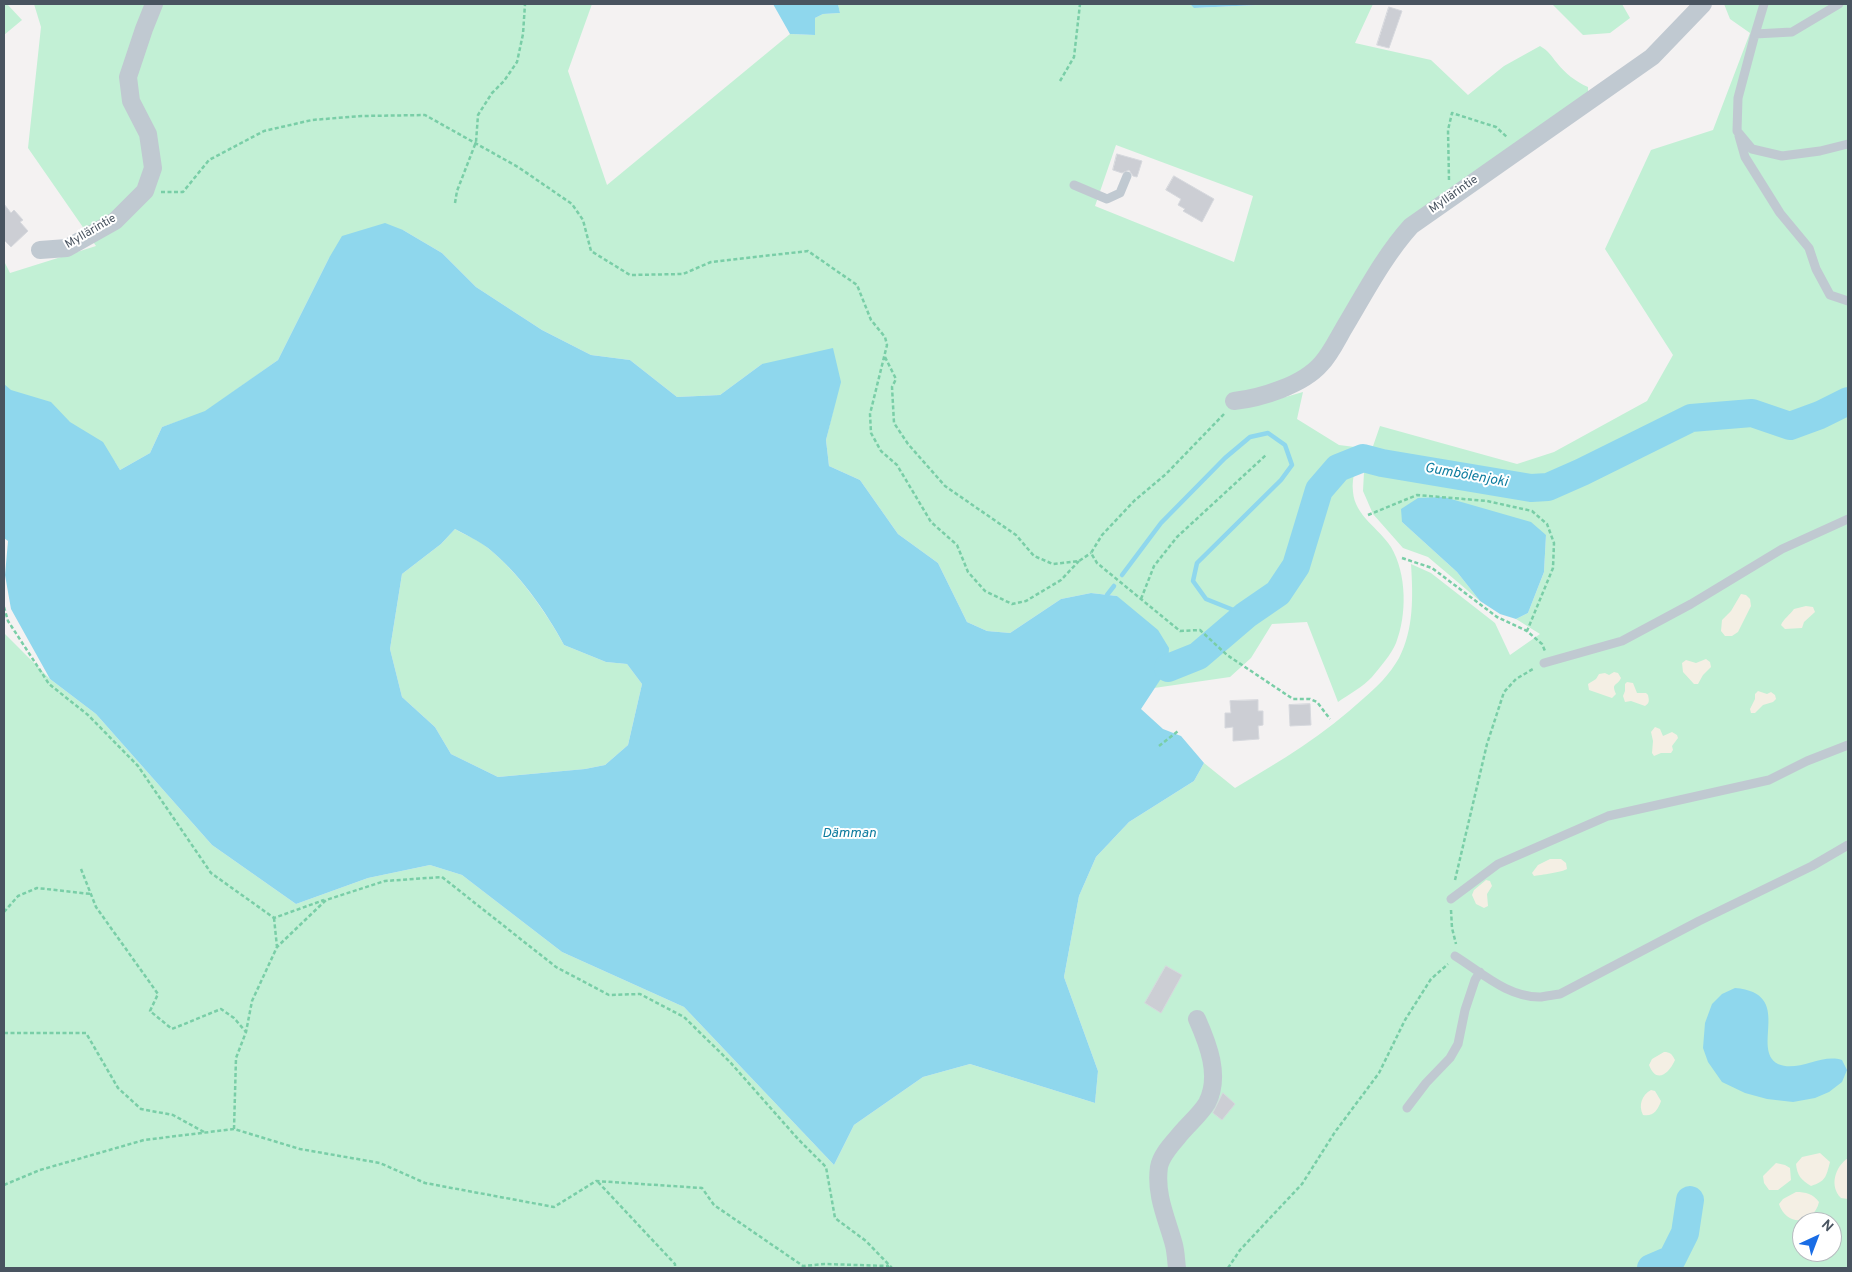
<!DOCTYPE html>
<html>
<head>
<meta charset="utf-8">
<style>
	body { margin:0 }
	#map { position:relative; width:1852px; height:1272px; overflow:hidden; background:#f4f2f2; font-family:Overpass,sans-serif }
	canvas { display:block }
	.frame { position:absolute; inset:0; border:5px solid #495460; pointer-events:none }
	.north { position:absolute; left:1792px; top:1212px; width:50px; height:50px; box-sizing:border-box; background:#fff; border:1px solid #b6bbbf; border-radius:50%; rotate:43deg; font-size:14px; font-weight:700; line-height:20px; text-align:center; color:#495460 }
	.north::after { content:''; display:block; margin:auto; width:18px; height:22px; background:#1a6de5; clip-path:polygon(50% 0,100% 100%,50% 72%,0 100%) }
</style>
</head>
<body>
<div id="map">
<canvas width="1852" height="1272"></canvas>
<div class="frame"></div>
<div class="north">N</div>
</div>
<script>
const ctx = document.querySelector('canvas').getContext('2d');
ctx.lineJoin = 'round';
function paint(path, color) { ctx.fillStyle = color; ctx.fill(path, 'evenodd'); }
function strokePath(path, color, width, dash) { ctx.strokeStyle = color; ctx.lineWidth = width; ctx.lineCap = dash ? 'butt' : 'round'; ctx.setLineDash(dash || []); ctx.stroke(path); }
function drawText(font, color, halo, rows, align = 'center') {
  ctx.font = font + ' Overpass,sans-serif'; ctx.lineWidth = 4; ctx.setLineDash([]); ctx.textBaseline = 'middle'; ctx.strokeStyle = halo; ctx.fillStyle = color; for (const [text, x, y, turn = 0] of rows) {
    ctx.save(); ctx.translate(x, y); ctx.rotate((+turn || 0) * Math.PI / 180); ctx.textAlign = isNaN(turn) ? turn : align; if (halo) ctx.strokeText(text, 0, 0); ctx.fillText(text, 0, 0); ctx.restore();
  }
}
paint(new Path2D(`
	M4 4H7L22 20 4 35Z
	M34 4H592L568 71 607 185 790 34 815 35V18L823 14 840 13 838 4H1190L1195 8 1257 5 1259 4H1373L1355 43 1431 60 1468 95 1504 66 1540 46C1549 51 1551 56 1557 63 1565 73 1576 82 1588 87V95L1444 193 1318 355 1304 370 1261 404 1303 392 1297 419 1339 445 1363 448C1358 462 1351 476 1353 492 1355 516 1379 528 1391 547 1407 574 1407 615 1396 643 1391 655 1380 667 1372 677 1363 687 1349 694 1338 702L1307 622 1272 624 1251 658 1230 677 1154 688 1168 668 1117 596 1091 593 1061 599 1010 633 987 631 967 622 938 563 898 534 860 480 829 466 826 440 840 382 762 364 720 395 677 397 630 360 591 355 542 330 476 287 442 253 403 230 329 258 278 360 205 412 162 427 150 453 120 470 115 462 4 432V261L10 273 96 246 28 148 41 27ZM1116 145 1253 196 1234 262 1095 206Z
	M1552 4H1622L1630 18 1610 33 1583 35Z
	M1724 4H1848V1268H4V633L50 679 96 714 212 845 296 904 368 878 430 865 462 875 562 952 684 1007 834 1165 854 1125 923 1077 970 1064 1095 1103 1098 1071 1064 977 1079 896 1096 857 1129 822 1194 781 1204 763 1235 788C1281 761 1325 734 1364 698 1377 687 1390 674 1399 658 1414 629 1413 596 1411 564L1431 573 1495 623 1510 655 1540 634 1516 619 1528 613 1544 572 1546 535 1402 522 1457 572 1480 601 1428 557 1403 548 1373 514 1363 491 1364 472 1380 426 1517 464 1554 452 1647 401 1673 355 1605 249 1651 150 1713 130 1750 33 1730 19ZM1802 1222H1832V1252H1802Z
	M455 529C465 535 479 540 488 548 518 572 546 612 564 645L606 662 627 664 642 684 628 745 605 765 585 769 498 777 451 754 435 727 402 697 390 649 402 574 441 544Z`), '#c2f0d5');
paint(new Path2D(`
	M1741 594 1746 595 1750 599 1751 606 1738 632 1732 636H1725L1721 631 1722 620 1731 611Z
	M1806 606 1813 607 1815 612 1804 622 1802 628 1785 629 1781 625C1784 618 1790 615 1794 609Z
	M1706 659 1710 662 1711 667 1703 675 1698 684H1694L1683 672 1682 663 1686 660 1696 663Z
	M1614 672 1618 673 1621 678C1617 687 1611 682 1616 694L1612 698 1589 690 1588 684 1596 679 1599 674 1605 673 1609 675Z
	M1627 682 1633 683 1637 693H1646L1648 695C1649 700 1650 703 1645 706L1631 701 1625 702 1623 696 1625 691V684Z
	M1758 691 1767 694 1771 692 1775 695 1776 699 1773 702 1763 705 1755 713H1751L1750 709 1755 699V694Z
	M1655 727 1660 729 1663 736 1672 732 1677 735 1678 738 1672 746 1673 750 1671 753H1661L1654 756 1652 753 1653 741 1651 732Z
	M1550 859H1561L1566 863 1567 869C1563 872 1540 875 1534 876L1532 873 1538 865Z
	M1486 880 1490 881 1492 886 1487 894 1488 906 1484 908 1476 904 1472 895 1474 890Z
	M1664 1052C1670 1052 1672 1054 1675 1060 1669 1074 1656 1084 1649 1065L1652 1059Z
	M1651 1090 1655 1091 1661 1101C1658 1110 1653 1117 1643 1115 1638 1105 1642 1095 1651 1090Z
	M1820 1153 1830 1162C1826 1177 1826 1181 1811 1186 1801 1180 1797 1175 1796 1164L1802 1157Z
	M1848 1158V1199L1841 1198C1829 1186 1835 1167 1848 1158Z
	M1776 1163 1785 1165 1790 1168 1791 1180 1778 1190H1769L1764 1183 1763 1176Z
	M1796 1192C1806 1192 1813 1194 1819 1202 1814 1224 1787 1228 1779 1204L1783 1199Z`), '#f4efe4');
paint(new Path2D(`
	M773 4H838L840 13 823 14 815 18V35L790 34Z
	M1190 4H1259L1257 5 1194 8Z
	M385 223 403 230 442 253 476 287 542 330 591 355 630 360 677 397 720 395 762 364 833 348 841 382 826 440 829 466 860 480 898 534 938 563 967 622 987 631 1010 633 1061 599 1091 593 1117 596 1158 630 1169 648 1168 668 1141 709 1163 729 1181 736 1204 763 1194 781 1129 822 1096 857 1079 896 1064 977 1098 1071 1095 1103 970 1064 923 1077 854 1125 834 1165 684 1007 562 952 462 875 430 865 368 878 296 904 212 845 96 714 50 679 11 609 5 575 8 541 4 538V384L11 390 51 402 70 422 103 442 120 470 150 453 162 427 205 411 278 360 329 258 342 236ZM455 529C466 535 479 541 488 548 518 572 546 611 564 645L606 662 627 664 642 684 628 745 605 765 585 769 498 777 451 754 435 727 402 697 390 649 402 574 441 544Z
	M1444 497 1531 522 1546 535 1544 572 1528 613 1516 619 1500 614 1480 601 1457 572 1402 522 1401 509 1418 498Z
	M1735 988C1795 993 1750 1049 1778 1064 1798 1073 1821 1053 1842 1060L1847 1070 1842 1082 1829 1092 1815 1098 1793 1102 1767 1099 1745 1093 1722 1082 1708 1062 1703 1048 1705 1023 1712 1004 1722 994Z`), '#8fd7ed');
strokePath(new Path2D(`
	M1122 575 1161 523 1225 458 1250 437 1268 433 1285 445 1292 465 1281 480 1197 563 1193 581 1206 599 1246 615
	M1107 595 1114 586`), '#8fd7ed', 4.5);
strokePath(new Path2D(`
	M1168 668 1198 656 1246 615 1278 593 1296 566 1319 490 1338 468 1363 458 1382 463 1531 488 1548 487 1582 472 1691 418 1752 413 1790 426 1820 415 1848 401
	M1651 1268 1672 1259 1685 1233 1690 1200`), '#8fd7ed', 28);
const building = new Path2D(`
	M1389 7 1402 11 1389 48 1377 45Z
	M1117 154 1142 161 1137 177 1133 176 1129 170 1122 173 1113 170Z
	M1174 176 1214 199 1202 222 1183 211 1185 209 1178 205 1181 199 1166 190Z
	M4 204 11 213 14 210 23 220 20 222 28 231 11 247 4 240Z
	M1258 700V711H1263V725L1258 726 1259 739 1233 741V727L1225 728V713H1231L1230 701Z
	M1310 704 1311 725 1290 726 1289 705Z
	M1166 966 1182 975 1161 1013 1145 1003Z
	M1223 1093 1235 1104 1222 1120 1213 1113Z`);
paint(building, '#ccced4');
strokePath(building, '#d6d8dd', 1);
strokePath(new Path2D(`
	M1060 81 1074 57 1080 4
	M1449 180 1448 130 1452 113 1496 127 1508 138
	M161 192H183L209 160 264 131 312 120 362 116 425 115 518 167 572 204 583 220 591 251 630 275 683 274 711 262 808 251 857 285 871 320 885 337 887 345 870 414 871 433 881 451 897 465 931 522 957 545 968 572 985 591 1012 604 1026 601 1061 580 1079 561
	M455 203 457 191 476 142 478 115 492 93 504 81 517 62 523 34 525 4
	M885 357 896 379 892 387 894 423 908 444 945 486 1016 535 1034 556 1053 564 1079 561 1091 553
	M1224 414 1166 474 1134 501 1102 535 1091 553 1097 563 1180 631 1200 630 1227 655 1293 699H1310L1317 702 1330 719
	M1368 515 1417 495 1487 501 1532 511 1547 524 1554 543 1553 568 1527 631
	M1402 558 1432 568 1497 617 1527 631 1542 644 1545 651
	M1141 599 1154 566 1177 537 1266 455
	M4 607 8 621 49 684 88 715 138 766 211 873 274 918 324 900
	M1159 746 1178 731
	M81 869 96 907 158 994 150 1011 172 1029 221 1009 234 1018 246 1032
	M1455 880 1487 744 1504 692 1516 679 1533 669
	M1451 910 1452 928 1456 944
	M4 912 18 896 37 888 91 894
	M274 918 277 947
	M4 1033H86L118 1088 141 1109 173 1115 204 1132
	M234 1129 236 1058 246 1032 252 1001 277 947 326 900 385 881 442 877 556 967 609 995 640 994 684 1017 730 1062 798 1139 826 1167 835 1218 866 1241 892 1268
	M598 1182 675 1264V1268
	M4 1185 40 1170 144 1140 234 1129 300 1149 380 1163 425 1183 554 1207 596 1181 702 1188 714 1205 803 1266 825 1264 889 1266
	M1228 1268 1240 1250 1302 1184 1335 1132 1379 1073 1405 1020 1431 979 1448 964`), '#79cea7', 2.5, [4, 2.5]);
strokePath(new Path2D(`
	M1839 4 1792 32 1755 34 1738 98 1737 131 1752 149 1782 156 1820 151 1848 144
	M1755 34 1764 4
	M1739 136 1745 157 1780 213 1809 248 1816 269 1830 295 1848 301
	M1074 185 1107 199 1120 193 1127 176
	M1544 663 1622 641 1691 604 1782 549 1848 519
	M1451 899 1498 864 1608 816 1769 780 1807 761 1848 745
	M1455 956C1481 972 1508 998 1541 997 1547 996 1553 995 1560 994L1699 921 1812 866 1848 845
	M1407 1108 1426 1083 1450 1058 1458 1044 1465 1010 1475 980 1480 972`), '#c0c9d1', 9);
strokePath(new Path2D(`
	M40 250 67 248 115 221 145 191 153 168 148 134 131 101 128 77 144 29 154 4
	M1234 401C1261 398 1303 385 1321 364 1330 355 1337 340 1344 328 1365 293 1384 256 1411 226L1652 57 1703 4
	M1177 1268C1176 1261 1176 1253 1174 1245 1167 1219 1155 1195 1159 1167 1161 1156 1170 1146 1177 1138 1186 1126 1200 1115 1207 1103 1221 1076 1208 1044 1197 1019`), '#c0c9d1', 18);
drawText('12px', '#495460', '#fff', [
	["Myllärintie",1454,195,-35],
	["Myllärintie",91,232,-30]
]);
drawText('italic 14px', '#0d7c9f', '#fff', [
	["Gumbölenjoki",1466,476,10],
	["Dämman",849,834]
]);
</script>
</body>
</html>
